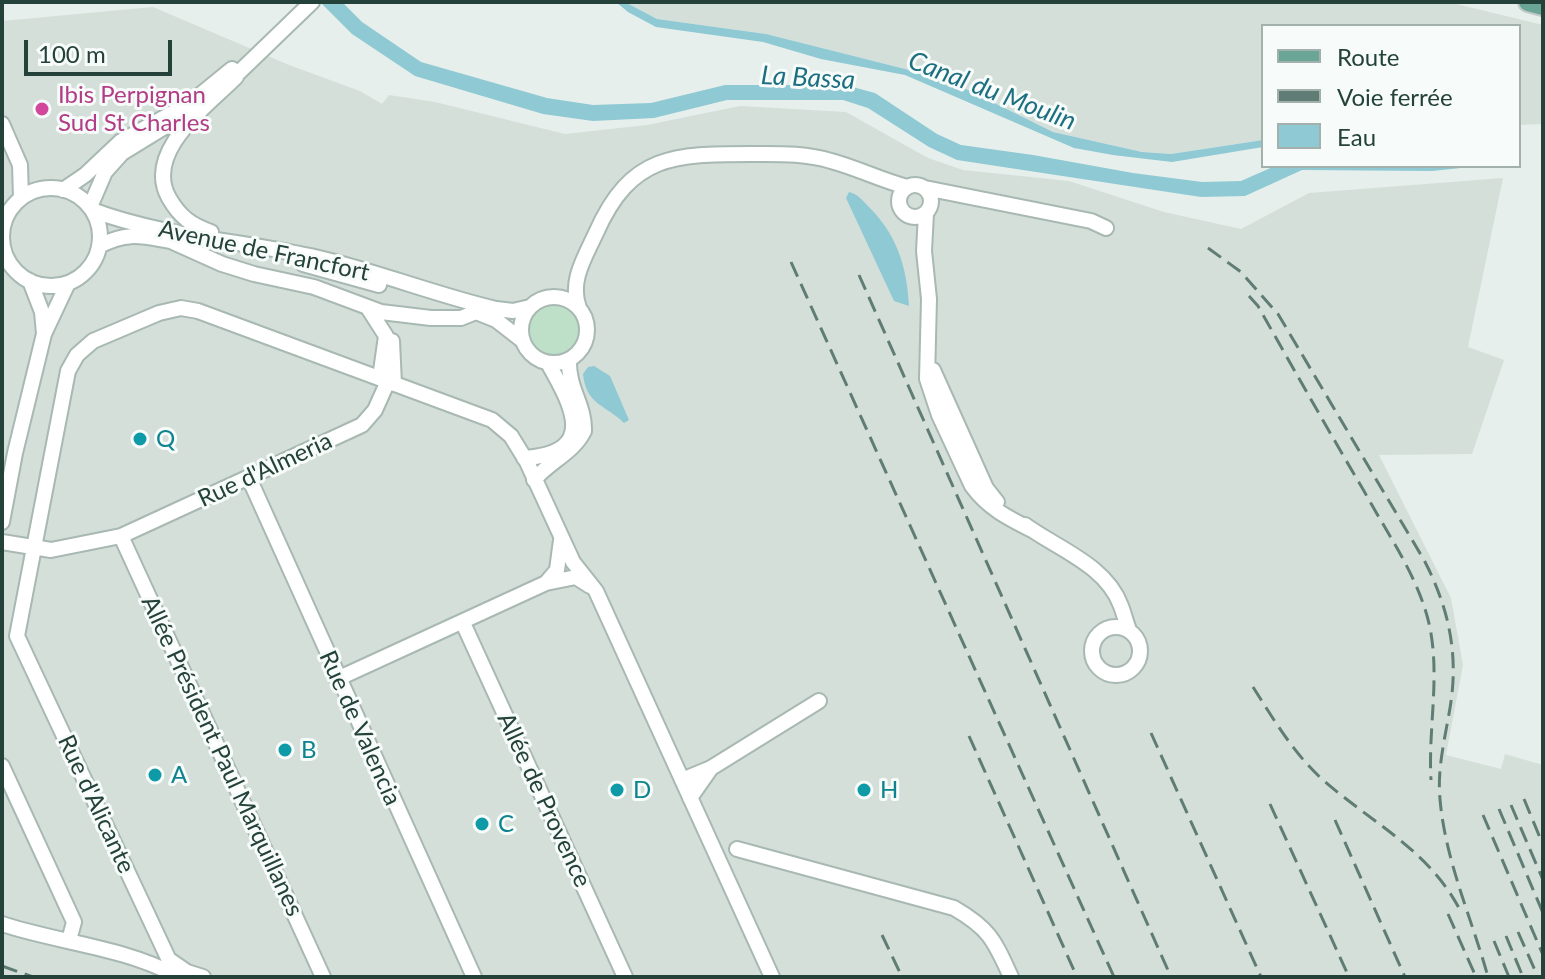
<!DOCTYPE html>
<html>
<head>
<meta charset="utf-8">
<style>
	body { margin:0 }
	#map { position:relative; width:1545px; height:979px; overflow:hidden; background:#e6efeb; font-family:Lato,sans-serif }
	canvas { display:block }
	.frame { position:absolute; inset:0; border:4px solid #24423a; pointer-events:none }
	.legend { position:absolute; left:1261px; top:24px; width:260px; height:144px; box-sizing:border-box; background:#f7fbf9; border:2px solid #a3b1ad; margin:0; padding:10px 14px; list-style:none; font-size:24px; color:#24423a }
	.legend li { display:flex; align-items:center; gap:16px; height:40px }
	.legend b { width:40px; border:2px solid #a3b1ad }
	.scale { position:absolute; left:24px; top:40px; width:148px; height:36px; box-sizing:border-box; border:4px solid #24423a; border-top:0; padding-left:10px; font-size:24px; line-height:28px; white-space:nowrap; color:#24423a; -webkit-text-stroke:6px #f7fbf9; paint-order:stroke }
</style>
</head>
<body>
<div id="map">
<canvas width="1545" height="979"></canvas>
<div class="frame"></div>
<ul class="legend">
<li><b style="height:10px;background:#6aa596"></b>Route</li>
<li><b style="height:10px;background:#5f7d75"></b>Voie ferrée</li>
<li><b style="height:22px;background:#8ec9d4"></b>Eau</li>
</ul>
<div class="scale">100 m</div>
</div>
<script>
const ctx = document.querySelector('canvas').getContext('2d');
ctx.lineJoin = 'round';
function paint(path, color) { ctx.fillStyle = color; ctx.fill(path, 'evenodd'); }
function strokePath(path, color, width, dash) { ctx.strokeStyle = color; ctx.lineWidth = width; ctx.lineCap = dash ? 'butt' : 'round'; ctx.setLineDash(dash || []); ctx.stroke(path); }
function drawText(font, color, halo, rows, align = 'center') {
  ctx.font = font + ' Lato,sans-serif'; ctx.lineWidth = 6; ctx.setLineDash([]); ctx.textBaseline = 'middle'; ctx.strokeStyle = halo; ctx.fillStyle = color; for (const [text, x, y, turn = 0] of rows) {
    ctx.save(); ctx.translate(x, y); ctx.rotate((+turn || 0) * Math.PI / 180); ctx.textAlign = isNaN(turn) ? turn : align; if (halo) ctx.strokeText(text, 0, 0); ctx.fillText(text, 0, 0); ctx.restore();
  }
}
paint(new Path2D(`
	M625 2H1448L1543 25V124L1519 125V26H1263V140L1171 154 1142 152 1053 132 954 83 929 75 766 34 657 19Z
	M153 7 289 65 360 91 382 104 389 95 435 102 565 134 647 125 740 106 846 112 928 158 963 170 1069 181 1164 212 1241 229 1309 193 1503 178 1468 347 1504 360 1472 454 1379 455 1451 598 1463 665 1446 755 1501 769 1505 754 1543 765V977H2V21Z`), '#d4dfda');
paint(new Path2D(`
	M527 330a27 27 0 1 1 54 0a27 27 0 1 1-54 0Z`), '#bfe0c8');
paint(new Path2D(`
	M320 2H342L362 22 421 62 547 98 593 105 651 103 725 85H845L875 93 937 134 961 145 1033 155 1133 173 1202 182 1241 181 1275 166H1480L1432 171 1302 170 1245 196 1201 197 957 160 929 147 868 108 843 100H727L654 118 593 121 543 114 415 76 352 34Z
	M616 2H625L657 19 766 34 929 75 954 83 1053 132 1142 152 1171 154 1263 140V147L1172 162 1113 155 1074 148 905 75 821 59 763 42 656 27 628 12Z
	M849 192C858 194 863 201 869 207 897 235 907 267 909 306L894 301 846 198Z
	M594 366 610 376 629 420 624 423C606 405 586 405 583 374L588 367Z`), '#8ec9d4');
const minor = new Path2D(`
	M229 82 312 2
	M2 124 20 165 21 198
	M899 201a16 16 0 1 1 32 0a16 16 0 1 1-32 0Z
	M925 188 1091 221 1106 228
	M2 237a49 49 0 1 1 98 0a49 49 0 1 1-98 0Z
	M63 190 85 175 120 142 189 104 232 69
	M90 207 105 172 122 153 197 107
	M92 210C164 237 244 241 319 258 379 272 436 295 496 309L513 311 530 307
	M926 213 924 251 929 299 927 379 939 415 972 486C988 508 1008 518 1032 530
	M211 232C191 225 180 217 169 198 143 152 207 106 236 77
	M173 242 222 264 254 274 314 287 381 312 431 318H461L476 312
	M99 246C130 230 144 237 176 242
	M303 264 379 285
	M30 281 42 312 44 334
	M521 330a33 33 0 1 1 66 0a33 33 0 1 1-66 0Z
	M368 308 386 336 380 378
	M579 308C569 281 585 257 596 233 631 154 674 154 752 154 779 154 805 153 831 161 857 168 881 180 907 187
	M476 312 496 320 523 341
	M392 341 394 384
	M933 370 986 488 997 502
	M524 458C598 453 573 407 548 363
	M249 478 474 977
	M534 480C550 461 573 453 584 431 585 405 568 389 569 360
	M2 522 15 453 44 334 68 283
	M1025 525C1058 549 1106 565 1121 606 1124 614 1126 622 1129 630
	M121 536 323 977
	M561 540 557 570 546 583 576 577 590 586
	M2 542 51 550 121 536 362 425 375 410 388 381
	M463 623 625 977
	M1092 651a24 24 0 1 1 48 0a24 24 0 1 1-48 0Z
	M337 679 546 583
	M2 766 74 922 71 933
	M711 768 819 701
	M682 780 711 768 690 798
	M737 849 954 908C990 929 994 940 1011 977
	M2 924C60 943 123 947 177 976
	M171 961 187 972 203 977
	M171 973 168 958 17 636 68 371 77 355 93 341 159 313 181 308 198 311 492 420 511 436 527 462 573 562 596 591 772 977`);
const major = new Path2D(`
	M1528 2 1543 6`);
strokePath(minor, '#a8b8b2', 18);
strokePath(major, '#c2cac8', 22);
strokePath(minor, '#fff', 14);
strokePath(major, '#6aa596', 18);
strokePath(new Path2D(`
	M1208 248 1241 272 1278 314 1424 560C1449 608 1459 655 1450 708 1445 738 1437 769 1440 799 1445 860 1472 919 1488 977
	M791 262 1114 977
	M859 275 1171 977
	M1249 296 1258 306C1293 368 1328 430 1364 491 1388 535 1420 579 1430 628 1440 679 1428 729 1431 780
	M1253 687C1274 720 1294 754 1323 780 1372 823 1429 850 1460 910
	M1151 733 1261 977
	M969 736 1077 977
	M1524 799 1543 845
	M1270 804 1349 977
	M1511 805 1543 880
	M1499 809 1543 913
	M1483 815 1543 955
	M1335 820 1405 977
	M1448 914 1476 977
	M1518 932 1538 977
	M882 935 902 977
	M1506 936 1523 977
	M1494 941 1509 977
	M2 966 33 977`), '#5f7d75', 3, [16, 8]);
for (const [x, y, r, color] of [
	[42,109,8,"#d1479c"],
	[140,439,8,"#0f9aa8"],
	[285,750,8,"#0f9aa8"],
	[155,775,8,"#0f9aa8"],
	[617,790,8,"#0f9aa8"],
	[864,790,8,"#0f9aa8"],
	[482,824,8,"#0f9aa8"]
]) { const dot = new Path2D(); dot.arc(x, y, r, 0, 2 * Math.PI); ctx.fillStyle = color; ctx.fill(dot); strokePath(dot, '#f7fbf9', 3); }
drawText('24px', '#b23c85', '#f7fbf9', [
	["Ibis Perpignan",58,95],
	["Sud St Charles",58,123]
], 'left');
drawText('24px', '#24423a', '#f7fbf9', [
	["Avenue de Francfort",264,251,12],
	["Rue d'Almeria",265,470,-25],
	["Rue de Valencia",360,728,66],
	["Allée Président Paul Marquillanes",222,756,65],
	["Allée de Provence",544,800,65],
	["Rue d'Alicante",96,804,65]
]);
drawText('24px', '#0d838f', '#f7fbf9', [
	["Q",156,439],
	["B",301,750],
	["A",171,775],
	["D",633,790],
	["H",880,790],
	["C",498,824]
], 'left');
drawText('italic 26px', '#1c6f80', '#f7fbf9', [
	["La Bassa",808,78,3],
	["Canal du Moulin",992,91,21]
]);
</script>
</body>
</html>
